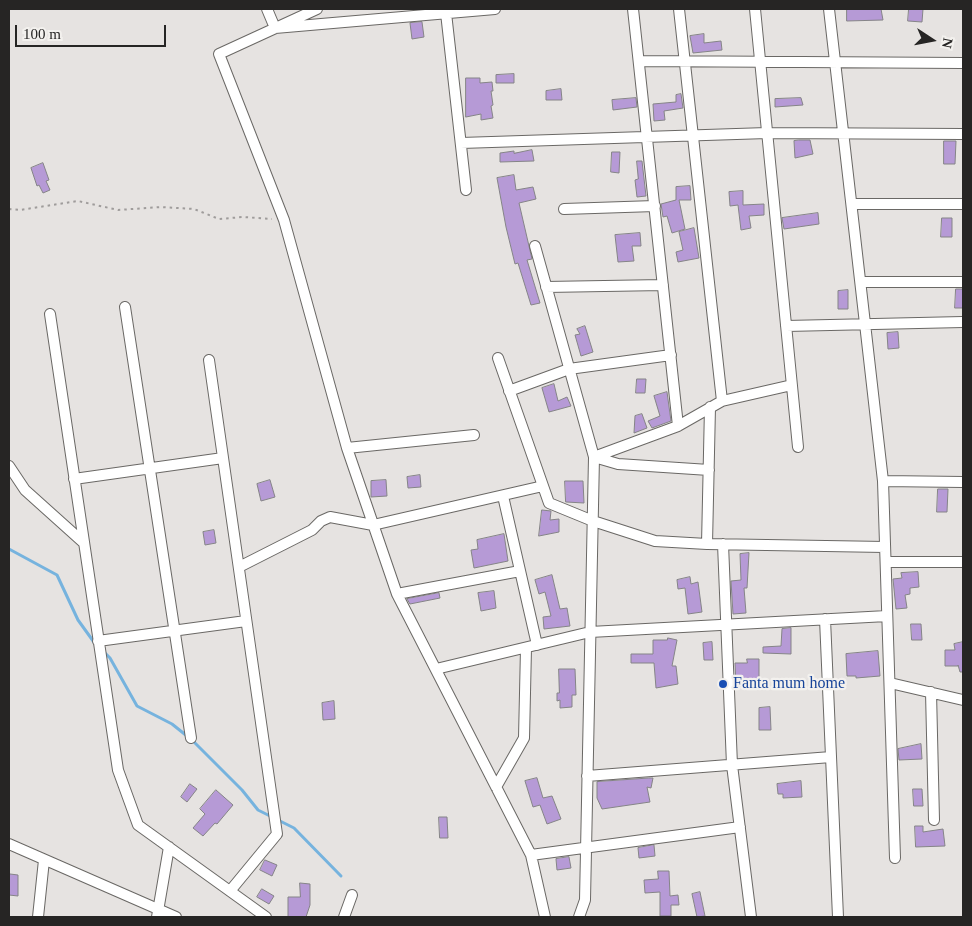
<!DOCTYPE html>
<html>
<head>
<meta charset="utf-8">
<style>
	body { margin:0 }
	#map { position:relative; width:972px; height:926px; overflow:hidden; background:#e6e3e1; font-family:Georgia,serif }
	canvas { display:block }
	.frame { position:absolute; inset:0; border:10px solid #262524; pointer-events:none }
	.north { position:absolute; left:907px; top:15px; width:50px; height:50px; -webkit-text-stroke:4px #f3f1ee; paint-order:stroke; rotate:101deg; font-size:14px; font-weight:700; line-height:20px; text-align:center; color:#262524 }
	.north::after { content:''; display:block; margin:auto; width:18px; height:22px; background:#262524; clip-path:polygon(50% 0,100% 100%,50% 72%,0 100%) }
	.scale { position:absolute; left:15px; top:25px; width:151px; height:22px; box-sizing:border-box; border:2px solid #262524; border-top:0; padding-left:6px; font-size:15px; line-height:18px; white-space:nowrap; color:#262524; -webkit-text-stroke:4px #f3f1ee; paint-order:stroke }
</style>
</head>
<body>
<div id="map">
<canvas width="972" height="926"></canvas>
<div class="frame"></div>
<div class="north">N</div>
<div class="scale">100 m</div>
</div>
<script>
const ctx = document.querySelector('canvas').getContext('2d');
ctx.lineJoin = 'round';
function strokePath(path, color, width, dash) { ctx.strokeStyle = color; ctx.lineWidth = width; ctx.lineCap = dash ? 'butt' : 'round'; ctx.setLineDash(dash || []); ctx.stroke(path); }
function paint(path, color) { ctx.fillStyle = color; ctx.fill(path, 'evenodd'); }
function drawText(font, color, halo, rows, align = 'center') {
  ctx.font = font + ' Georgia,serif'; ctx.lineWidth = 4.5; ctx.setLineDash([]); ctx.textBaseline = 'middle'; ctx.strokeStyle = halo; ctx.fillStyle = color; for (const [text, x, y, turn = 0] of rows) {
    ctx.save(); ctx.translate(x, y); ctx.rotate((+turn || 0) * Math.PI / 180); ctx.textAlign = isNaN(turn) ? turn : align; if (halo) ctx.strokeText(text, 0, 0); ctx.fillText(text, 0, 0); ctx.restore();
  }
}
strokePath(new Path2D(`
	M9 549 57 575 78 620 96 645
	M103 651 110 658 137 706 172 724 187 736
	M192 740 242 790 258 810 294 828 341 876`), '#76b3de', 3);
const building = new Path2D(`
	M847 9H881L883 20 847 21Z
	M909 9H923L922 22 908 21Z
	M422 22 424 37 412 39 410 23Z
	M704 34V43L721 41 722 50 693 53 690 36Z
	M514 74V83H496V75Z
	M466 78H480V83L492 82 493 91H491L493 105 491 106 493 118 481 120V114L466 117Z
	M561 89 562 100H546V91Z
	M681 94 683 108 664 111 665 120 654 121 653 104 676 102V95Z
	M636 98 637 107 613 110 612 100Z
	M801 98 803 105 775 107V99Z
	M799 140H810L813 154 795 158 794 141Z
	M944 141H956L955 164H944Z
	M532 150 534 161 500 162V153L514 151V153Z
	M612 152H620L619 173 611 172Z
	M637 161H642L646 196 637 197 635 180 638 179Z
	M43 163 49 180 46 181 50 190 43 193 39 185 37 186 31 168Z
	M514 175 516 190 533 187 536 199 519 203 532 259 527 260 540 303 531 305 518 263 515 264 506 227 497 178Z
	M690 186 691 200H679L685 229 672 233 667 216 663 217 661 204 676 200V187Z
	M743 191V205L764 204V215L749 216 751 228 741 230 738 205 730 206 729 192Z
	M818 213 819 224 784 229 782 218Z
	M942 218H952V237H941Z
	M694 228 699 258 678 262 676 252 683 250 679 232Z
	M640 233 641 246H632L634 261 618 262 615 235Z
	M956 289H963V308H955Z
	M848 290V309H838V291Z
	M585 326 593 352 581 356 575 335 580 334 577 329Z
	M898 332 899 348 888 349 887 333Z
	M637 379H646L645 393H636Z
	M554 384 558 401 567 397 571 406 549 412 542 388Z
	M667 392 671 421 652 428 648 421 660 416 654 396Z
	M642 414 647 428 634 433 635 416Z
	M420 475 421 487 408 488 407 477Z
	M270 480 275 497 261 501 257 484Z
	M386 480 387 496 371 497V481Z
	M565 481H583L584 503 566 502Z
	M938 489H948L947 512H937Z
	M542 510 551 511 550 520 559 519V532L539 536Z
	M214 530 216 543 205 545 203 532Z
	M504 534 508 561 474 568 471 550 478 549 477 540Z
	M749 553 747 588H744L746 613 733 614 731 581 741 580 740 554Z
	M918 572 919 587 910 588V594L905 595 907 608 896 609 893 579 902 578 901 573Z
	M552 575 560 609 567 608 570 626 544 629 543 617 551 616 545 592 539 594 535 580Z
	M690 577 691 584 698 582 702 612 688 614 685 588 678 589 677 580Z
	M494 591 496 608 481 611 478 593Z
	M439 593 440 598 410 604 407 599Z
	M911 624H921L922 640H912Z
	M791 628V654L763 653V647L781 646 782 629Z
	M668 638 677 640 672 666H676L678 684 656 688 654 663H631V654H653V640H667Z
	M712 642 713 660H704L703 643Z
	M963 642V672H960L958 665V666H945V650H955L954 644Z
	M878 651 880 676 856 678V676H847L846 654Z
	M747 659H759V681H750L751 686H736L735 663H747Z
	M559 669H575L576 695H572V707L560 708V700L557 701V693H559Z
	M334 701 335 719 323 720 322 703Z
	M770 707 771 730H759V708Z
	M921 744 922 759 899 760 898 749Z
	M537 778 543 798 552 796 561 819 547 824 540 805 533 807 525 781Z
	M649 778H653L651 788 647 787 650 802 602 809 597 798V782Z
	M801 781 802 797 783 798V794H778L777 784Z
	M190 784 197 789 187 802 181 797Z
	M913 789H922L923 806H914Z
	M216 790 233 805 217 824 215 823 203 836 193 828 205 814 200 809Z
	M439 817H447L448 838H440Z
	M915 826H923V832L943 829 945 846 916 847Z
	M654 845 655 856 639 858 638 848Z
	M569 857 571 868 557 870 556 859Z
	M265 860 277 865 272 876 260 870Z
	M658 871H669L670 896 678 895 679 905H671V916H660V892L645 893 644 880 658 879Z
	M10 874 18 875V896L9 895Z
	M300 883 310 884V905L306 917H288V897H300Z
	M262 889 274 896 269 904 257 897Z
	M700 892 705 916 697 917 692 894Z`);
paint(building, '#b69ad6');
strokePath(building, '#858487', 1);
const street = new Path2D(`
	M267 9 275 28 495 9
	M317 9 219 54 284 220 347 448 397 594 531 855 545 917
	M633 9 678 426
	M679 9 722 401
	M755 9 798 447
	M829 9 883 481 895 858
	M446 13 466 190
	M639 61 963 63
	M461 143 767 133 963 134
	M852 204H963
	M564 209 655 206
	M535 246 594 457 585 900 579 917
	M861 282H963
	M546 287 663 285
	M125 307 191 738
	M50 314 118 770 138 825 266 917
	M786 326 963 322
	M498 358 549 503 593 521 655 541 707 544 885 547
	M209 360 277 834 230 891
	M509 391 569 369 671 355
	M347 448 474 435
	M594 457 678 426 722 401 792 385
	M594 457 618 464 709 470
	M9 466 25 490 84 543
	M74 479 223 458
	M883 481 963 482
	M503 496 537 645
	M707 544 710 407
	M723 544 732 765 751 917
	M886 562H963
	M239 567 312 530 321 521 330 517 373 525 543 486
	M397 594 520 571
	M825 619 838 917
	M98 641 246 621
	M436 669 590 632 887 616
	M890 683 963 700
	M931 692 934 820
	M587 776 831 757
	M496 787 524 738 526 648
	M9 844 176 917
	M531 855 740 827
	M38 917 44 860
	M157 917 169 847
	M344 917 352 895`);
strokePath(street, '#6a6865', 12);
strokePath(new Path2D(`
	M9 209 20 210 78 201 118 210 161 207 194 209 219 219 243 217 272 219`), '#9f9c9b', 2, [2.5, 4]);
strokePath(street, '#fff', 10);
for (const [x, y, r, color] of [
	[723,684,5,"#1a4fb4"]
]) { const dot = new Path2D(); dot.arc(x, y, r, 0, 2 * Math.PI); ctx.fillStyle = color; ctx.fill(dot); strokePath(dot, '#f3f1ee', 2); }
drawText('16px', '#164399', '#f3f1ee', [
	["Fanta mum home",733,684]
], 'left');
</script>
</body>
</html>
